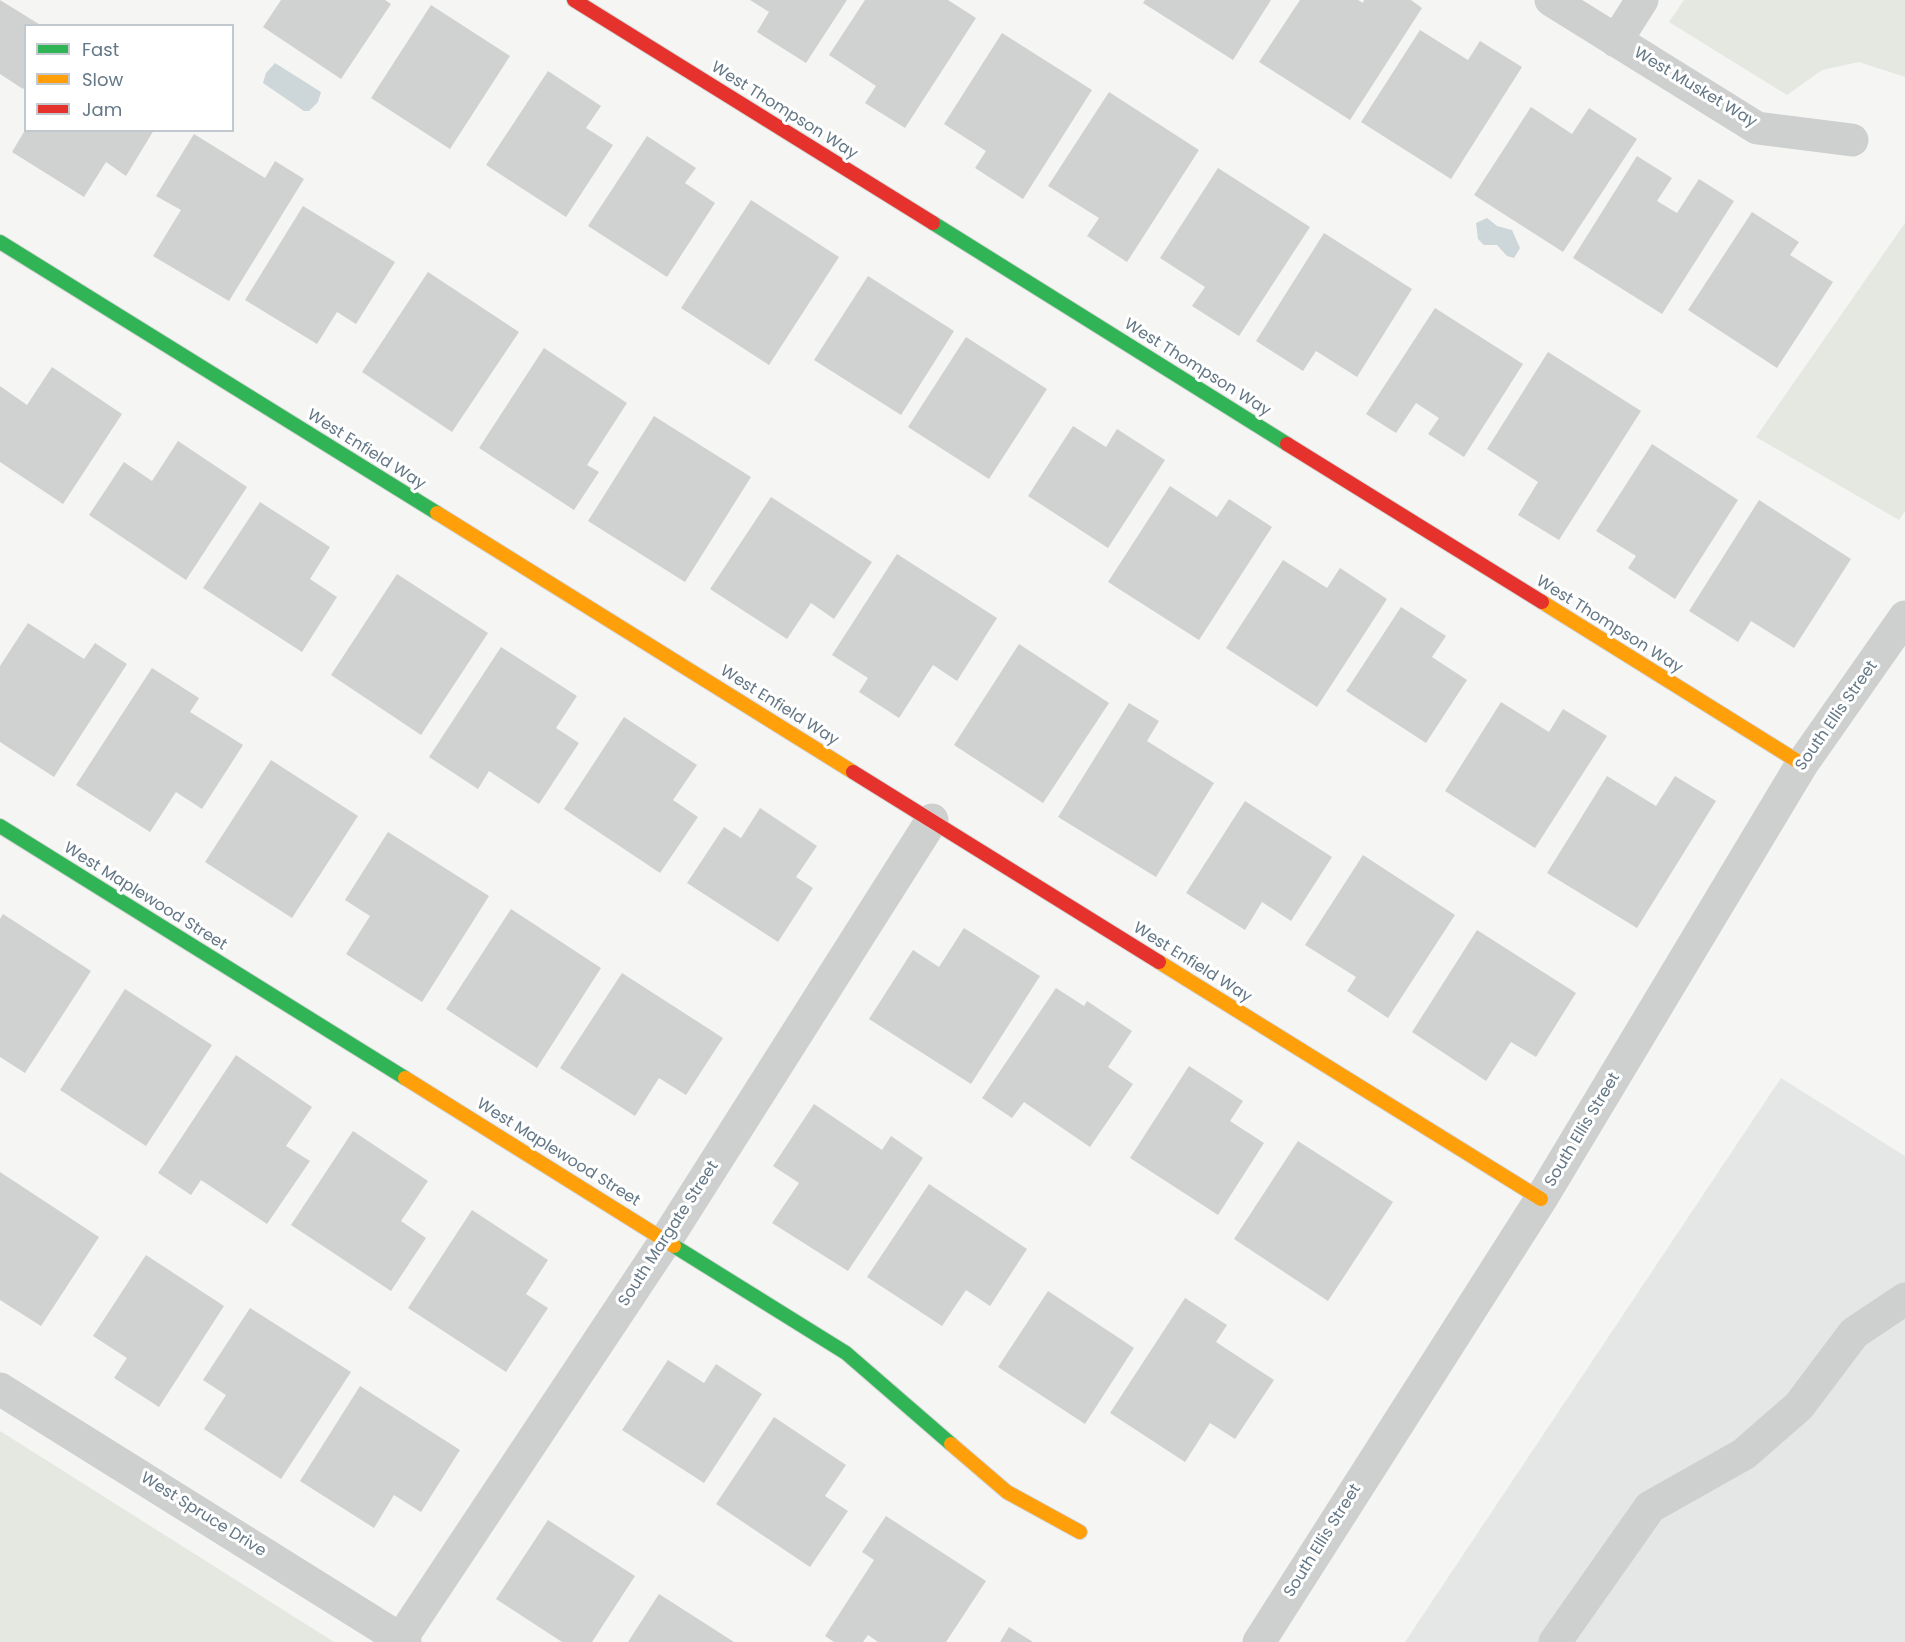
<!DOCTYPE html>
<html>
<head>
<meta charset="utf-8">
<style>
	body { margin:0 }
	#map { position:relative; width:1905px; height:1642px; overflow:hidden; background:#f5f5f3; font-family:Poppins,sans-serif }
	canvas { display:block }
	.legend { position:absolute; left:24px; top:24px; width:210px; height:108px; box-sizing:border-box; background:#fff; border:2px solid #c1c9cf; margin:0; padding:8px 10px; list-style:none; font-size:18px; color:#637786 }
	.legend li { display:flex; align-items:center; gap:12px; height:30px }
	.legend b { width:30px; border:2px solid #c1c9cf }
</style>
</head>
<body>
<div id="map">
<canvas width="1905" height="1642"></canvas>
<ul class="legend">
<li><b style="height:8px;background:#30b455"></b>Fast</li>
<li><b style="height:8px;background:#ff9f0a"></b>Slow</li>
<li><b style="height:8px;background:#e5322d"></b>Jam</li>
</ul>
</div>
<script>
const ctx = document.querySelector('canvas').getContext('2d');
ctx.lineJoin = 'round';
function paint(path, color) { ctx.fillStyle = color; ctx.fill(path, 'evenodd'); }
function strokePath(path, color, width, dash) { ctx.strokeStyle = color; ctx.lineWidth = width; ctx.lineCap = dash ? 'butt' : 'round'; ctx.setLineDash(dash || []); ctx.stroke(path); }
function drawText(font, color, halo, rows, align = 'center') {
  ctx.font = font + ' Poppins,sans-serif'; ctx.lineWidth = 6; ctx.setLineDash([]); ctx.textBaseline = 'middle'; ctx.strokeStyle = halo; ctx.fillStyle = color; for (const [text, x, y, turn = 0] of rows) {
    ctx.save(); ctx.translate(x, y); ctx.rotate((+turn || 0) * Math.PI / 180); ctx.textAlign = isNaN(turn) ? turn : align; if (halo) ctx.strokeText(text, 0, 0); ctx.fillText(text, 0, 0); ctx.restore();
  }
}
paint(new Path2D(`
	M1781 1078 1905 1156V1642H1405Z`), '#e5e7e6');
paint(new Path2D(`
	M1684 0H1905V77L1859 62 1822 70 1787 95 1669 22Z
	M1905 223V511L1899 520 1756 437Z
	M0 1431 334 1642H0Z`), '#e4e8e1');
paint(new Path2D(`
	M275 63 321 92 318 102 309 111H304L263 83 266 73Z
	M1487 218 1497 226 1512 230 1520 248 1514 258 1507 256 1497 245H1484L1478 239 1476 223Z`), '#cdd6d8');
paint(new Path2D(`
	M0 0 42 26H26V85L23 89 0 74Z
	M281 0H385L391 4 341 79 263 27Z
	M750 0H847L806 63 757 32 769 12Z
	M865 0H948L976 18 905 128 865 103 876 86 829 55Z
	M1145 0H1271L1233 60 1143 3Z
	M1300 0H1358L1363 3 1364 0H1411L1422 8 1350 120 1259 62Z
	M431 5 510 56 450 149 371 98Z
	M1420 30 1468 60 1480 41 1522 67 1451 179 1361 122Z
	M1002 33 1092 90 1023 199 975 168 986 151 944 124Z
	M548 71 601 106 586 128 613 145 566 217 486 165Z
	M1109 92 1199 150 1127 262 1087 236 1099 218 1048 186Z
	M1531 107 1572 134 1589 108 1637 139 1563 252 1474 195Z
	M25 130H154L126 176 106 162 84 197 12 152Z
	M194 134 265 178 275 161 304 179 229 301 153 256 181 210 156 196Z
	M647 136 696 168 685 183 715 203 667 277 588 226Z
	M1637 156 1672 178 1657 201 1677 213 1699 179 1734 201 1662 314 1573 258Z
	M1218 168 1310 227 1239 336 1192 306 1205 287 1160 258Z
	M751 200 839 257 769 365 681 308Z
	M303 206 395 262 356 324 337 312 317 344 245 300Z
	M1752 212 1799 242 1790 255 1833 282 1777 368 1688 310Z
	M1324 233 1412 289 1357 377 1316 351 1303 371 1256 341Z
	M428 272 519 332 452 432 362 372Z
	M868 276 954 331 901 415 814 360Z
	M1435 308 1523 364 1464 457 1428 434 1439 418 1416 403 1396 433 1366 414Z
	M966 337 1047 389 989 479 908 427Z
	M544 348 627 403 587 465 599 472 574 510 479 448Z
	M1548 352 1641 411 1559 540 1518 515 1538 482 1487 449Z
	M52 367 122 414 63 504 0 462V386L27 405Z
	M654 416 751 477 685 582 588 521Z
	M1073 426 1106 447 1117 429 1165 460 1108 548 1028 496Z
	M178 441 247 487 186 580 89 515 124 462 152 481Z
	M1652 444 1738 500 1675 599 1628 568 1636 556 1596 531Z
	M1170 486 1217 517 1229 499 1272 527 1199 640 1108 582Z
	M771 497 872 562 834 619 811 603 787 639 710 589Z
	M1759 500 1851 559 1794 648 1751 621 1738 642 1689 611Z
	M260 502 330 547 310 579 337 597 302 652 203 588Z
	M897 554 997 618 957 681 933 665 899 718 859 692 868 678 832 655Z
	M1283 560 1327 588 1340 568 1387 599 1317 707 1226 648Z
	M397 574 488 633 421 735 331 675Z
	M1401 607 1446 636 1432 657 1467 680 1426 743 1346 691Z
	M28 623 84 659 95 643 127 664 54 777 0 742V666Z
	M1019 644 1109 703 1043 803 954 745Z
	M501 647 577 696 556 728 579 743 539 804 489 771 478 789 429 757Z
	M152 668 199 698 190 712 243 745 202 809 176 792 150 832 76 785Z
	M1501 702 1549 732 1563 709 1607 736 1535 848 1445 791Z
	M1129 703 1159 721 1147 741 1214 783 1156 877 1058 817Z
	M624 717 697 765 673 800 698 817 660 873 564 809Z
	M271 760 358 816 292 918 205 862Z
	M1607 776 1656 806 1675 776 1716 801 1637 928 1547 873Z
	M1245 801 1332 857 1291 921 1262 902 1245 930 1186 893Z
	M760 808 817 846 796 877 813 888 778 942 687 883 724 827 741 838Z
	M388 832 489 896 422 1002 346 954 370 916 345 900Z
	M1363 855 1455 915 1388 1018 1347 991 1356 977 1305 945Z
	M511 909 601 968 537 1068 446 1009Z
	M3 914 91 971 25 1073 0 1057V919Z
	M964 928 1040 976 971 1084 869 1019 913 950 939 967Z
	M1477 930 1576 993 1536 1057 1511 1042 1486 1081 1412 1032Z
	M622 973 723 1038 686 1095 659 1078 635 1116 560 1068Z
	M1056 988 1084 1006 1087 1001 1132 1031 1108 1067 1133 1084 1090 1147 1024 1102 1012 1118 982 1098Z
	M125 989 212 1045 146 1146 60 1090Z
	M236 1055 312 1107 286 1146 310 1161 267 1224 201 1180 191 1195 158 1173Z
	M1189 1066 1243 1101 1230 1121 1264 1143 1218 1215 1130 1158Z
	M814 1104 882 1150 891 1136 923 1158 848 1271 772 1223 799 1183 773 1166Z
	M353 1131 428 1181 401 1221 426 1238 391 1291 291 1225Z
	M1298 1141 1393 1202 1328 1301 1234 1239Z
	M0 1172 99 1237 41 1326 0 1300Z
	M929 1184 1027 1249 990 1306 966 1290 942 1326 867 1277Z
	M472 1210 548 1260 526 1294 548 1308 506 1372 408 1308Z
	M146 1255 224 1306 159 1407 114 1378 127 1358 93 1336Z
	M1048 1291 1134 1348 1085 1424 998 1367Z
	M1185 1298 1227 1325 1216 1342 1274 1380 1235 1439 1210 1423 1185 1462 1110 1413Z
	M250 1308 351 1372 281 1479 204 1429 226 1395 203 1380Z
	M668 1360 704 1383 716 1364 762 1394 704 1483 622 1430Z
	M360 1386 460 1450 421 1512 394 1495 374 1528 300 1481Z
	M774 1417 846 1465 825 1496 848 1511 810 1567 716 1504Z
	M886 1516 986 1581 946 1642H878L868 1635 863 1642H834L825 1636 874 1560 862 1552Z
	M548 1520 635 1576 592 1642H562L496 1599Z
	M659 1594 734 1642H628Z
	M1009 1627 1033 1642H1000Z`), '#d0d1d1');
const fast = new Path2D(`
	M933 223 1287 444
	M0 242 437 513
	M0 826 405 1078
	M674 1246 846 1353 951 1444`);
const slow = new Path2D(`
	M437 513 853 772
	M1542 602 1802 764
	M1159 962 1541 1199
	M405 1078 674 1246
	M951 1444 1007 1492 1080 1532`);
const jam = new Path2D(`
	M574 0 933 223
	M1287 444 1542 602
	M853 772 1159 962`);
strokePath(fast, '#d1d3d3', 16);
strokePath(slow, '#d1d3d3', 16);
strokePath(jam, '#d1d3d3', 16);
strokePath(new Path2D(`
	M1551 0 1757 128 1852 140
	M1616 41 1642 0
	M0 1389 405 1642
	M399 1642 666 1240 932 820
	M1259 1642 1541 1199 1802 764 1905 617
	M1555 1642 1650 1507 1744 1454 1799 1406 1854 1333 1905 1299`), '#ced0d0', 33);
strokePath(fast, '#30b455', 14);
strokePath(slow, '#ff9f0a', 14);
strokePath(jam, '#e5322d', 14);
drawText('16px', '#637786', '#fff', [
	["West Musket Way",1695,88,31],
	["West Thompson Way",784,111,32],
	["West Thompson Way",1197,368,32],
	["West Enfield Way",366,450,32],
	["West Thompson Way",1609,625,32],
	["West Enfield Way",779,706,32],
	["South Ellis Street",1837,716,-55],
	["West Maplewood Street",145,897,32],
	["West Enfield Way",1192,963,32],
	["South Ellis Street",1583,1130,-59],
	["West Maplewood Street",558,1153,32],
	["South Margate Street",669,1234,-57],
	["West Spruce Drive",203,1515,32],
	["South Ellis Street",1323,1541,-58]
]);
</script>
</body>
</html>
